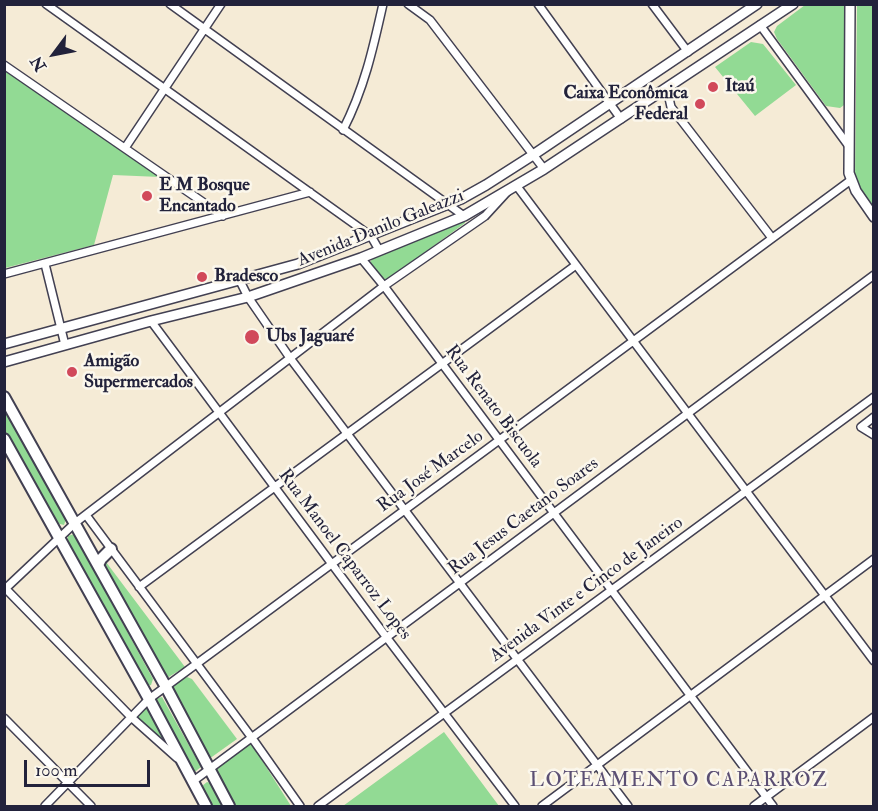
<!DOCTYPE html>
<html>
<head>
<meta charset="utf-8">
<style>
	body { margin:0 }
	#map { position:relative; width:878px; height:811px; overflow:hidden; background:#f5ebd6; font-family:"IM FELL Double Pica",serif }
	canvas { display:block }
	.frame { position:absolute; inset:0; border:6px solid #22223b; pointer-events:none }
	.north { position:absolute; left:24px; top:24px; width:60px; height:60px; -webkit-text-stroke:4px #fbf7ec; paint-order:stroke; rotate:238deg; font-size:16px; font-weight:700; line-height:24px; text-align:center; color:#22223b }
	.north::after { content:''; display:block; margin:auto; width:21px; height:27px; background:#22223b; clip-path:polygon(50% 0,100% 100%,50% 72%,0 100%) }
	.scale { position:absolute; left:24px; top:760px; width:126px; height:27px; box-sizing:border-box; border:3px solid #22223b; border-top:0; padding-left:8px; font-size:18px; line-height:21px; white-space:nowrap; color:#22223b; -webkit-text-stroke:4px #fbf7ec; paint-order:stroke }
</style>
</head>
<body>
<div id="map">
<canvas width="878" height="811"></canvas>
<div class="frame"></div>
<div class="north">N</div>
<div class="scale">100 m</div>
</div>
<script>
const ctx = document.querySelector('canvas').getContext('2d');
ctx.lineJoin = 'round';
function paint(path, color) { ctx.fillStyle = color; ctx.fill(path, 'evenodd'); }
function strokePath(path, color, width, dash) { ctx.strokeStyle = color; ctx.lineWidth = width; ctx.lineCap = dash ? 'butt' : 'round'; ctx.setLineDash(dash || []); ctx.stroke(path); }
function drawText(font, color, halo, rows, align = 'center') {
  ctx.font = font + ' "IM FELL Double Pica",serif'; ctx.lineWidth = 5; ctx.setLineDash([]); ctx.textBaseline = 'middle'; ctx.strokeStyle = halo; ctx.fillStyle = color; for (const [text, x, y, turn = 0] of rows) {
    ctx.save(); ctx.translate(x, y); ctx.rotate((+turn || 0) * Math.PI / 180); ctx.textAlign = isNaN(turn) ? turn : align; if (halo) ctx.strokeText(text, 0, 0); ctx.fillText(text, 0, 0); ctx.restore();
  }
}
paint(new Path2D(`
	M805 5H846L844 105 840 108 826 106 777 39 774 32 777 26Z
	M857 5H873V209L855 179Z
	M751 42 763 44 796 85 755 116 715 67Z
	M5 69 160 177 113 175 94 245 5 268Z
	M465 219V223L387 280 381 277 369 264 372 259Z
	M4 407 66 519 64 525 56 523 5 430Z
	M74 534 153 679 151 685 147 686 67 543 68 536Z
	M106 562 185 667 167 678 105 564Z
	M187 677 192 679 237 739 209 759 171 689 177 682Z
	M162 697 201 767 192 774 154 703 155 699Z
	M149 704 166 736 158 740 136 719Z
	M444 732 499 806H343Z
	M251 743 291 806H235L215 770Z
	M207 782 210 783 223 806H210L203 794 202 786Z`), '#92da94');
const street = new Path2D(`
	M46 4 371 236 379 250
	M170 4 464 216
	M408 4 430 20 544 169
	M538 4 621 119
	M652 4 688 52
	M760 25 848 145
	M4 65 223 216
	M667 89 671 107 772 238
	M343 130C364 89 373 49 383 4
	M125 148 221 4
	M516 185 874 661
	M361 258 384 286 773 806
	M45 264 65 345
	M4 274 310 192
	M240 281 248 297 290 358 628 806
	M151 321 387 638 515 806
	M874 417 861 427 874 435
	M86 515 252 738 300 806
	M4 587 131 717 177 758
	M139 587 576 265
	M4 590 75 523 384 286 485 216 507 192
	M4 718 91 806
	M192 782 874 275
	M45 806 149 699 851 180
	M318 806 874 397
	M542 806 874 559
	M754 806 874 717`);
const secondary = new Path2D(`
	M850 4 849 173 856 191 874 217
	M4 344 298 264 461 199 486 185 533 155 757 4
	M4 362 151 321 248 297 361 258 464 216 544 169 793 4`);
const primary = new Path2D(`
	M4 397 166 687 229 806
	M4 439 149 699 206 806
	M98 565 101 559 111 549`);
strokePath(street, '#424052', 10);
strokePath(secondary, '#424052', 12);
strokePath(primary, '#424052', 14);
strokePath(street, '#fff', 7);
strokePath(secondary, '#fff', 9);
strokePath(primary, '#fff', 10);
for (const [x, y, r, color] of [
	[713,87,6,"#d1495b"],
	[700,104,6,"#d1495b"],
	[147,196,6,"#d1495b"],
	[202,277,6,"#d1495b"],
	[252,337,8,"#d1495b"],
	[72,372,6,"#d1495b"]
]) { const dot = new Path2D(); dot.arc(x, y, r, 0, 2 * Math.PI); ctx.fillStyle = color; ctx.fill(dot); strokePath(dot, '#fbf7ec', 2); }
drawText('bold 18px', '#22223b', '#fbf7ec', [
	["Itaú",725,87],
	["Caixa Econômica",688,94,"right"],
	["Federal",688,115,"right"],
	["E M Bosque",159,186],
	["Encantado",159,207],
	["Bradesco",214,277],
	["Ubs Jaguaré",266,337],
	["Amigão",84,362],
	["Supermercados",84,383]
], 'left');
drawText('18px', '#22223b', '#fbf7ec', [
	["Avenida Danilo Galeazzi",381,229,-22],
	["Rua Renato Biscuola",493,407,53],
	["Rua José Marcelo",431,472,-36],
	["Rua Jesus Caetano Soares",524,517,-37],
	["Rua Manoel Caparroz Lopes",344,555,53],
	["Avenida Vinte e Cinco de Janeiro",587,590,-36]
]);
ctx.letterSpacing = '1.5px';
drawText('20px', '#5b4f73', '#fbf7ec', [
	["LOTEAMENTO CAPARROZ",679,782]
]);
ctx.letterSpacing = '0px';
</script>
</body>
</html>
